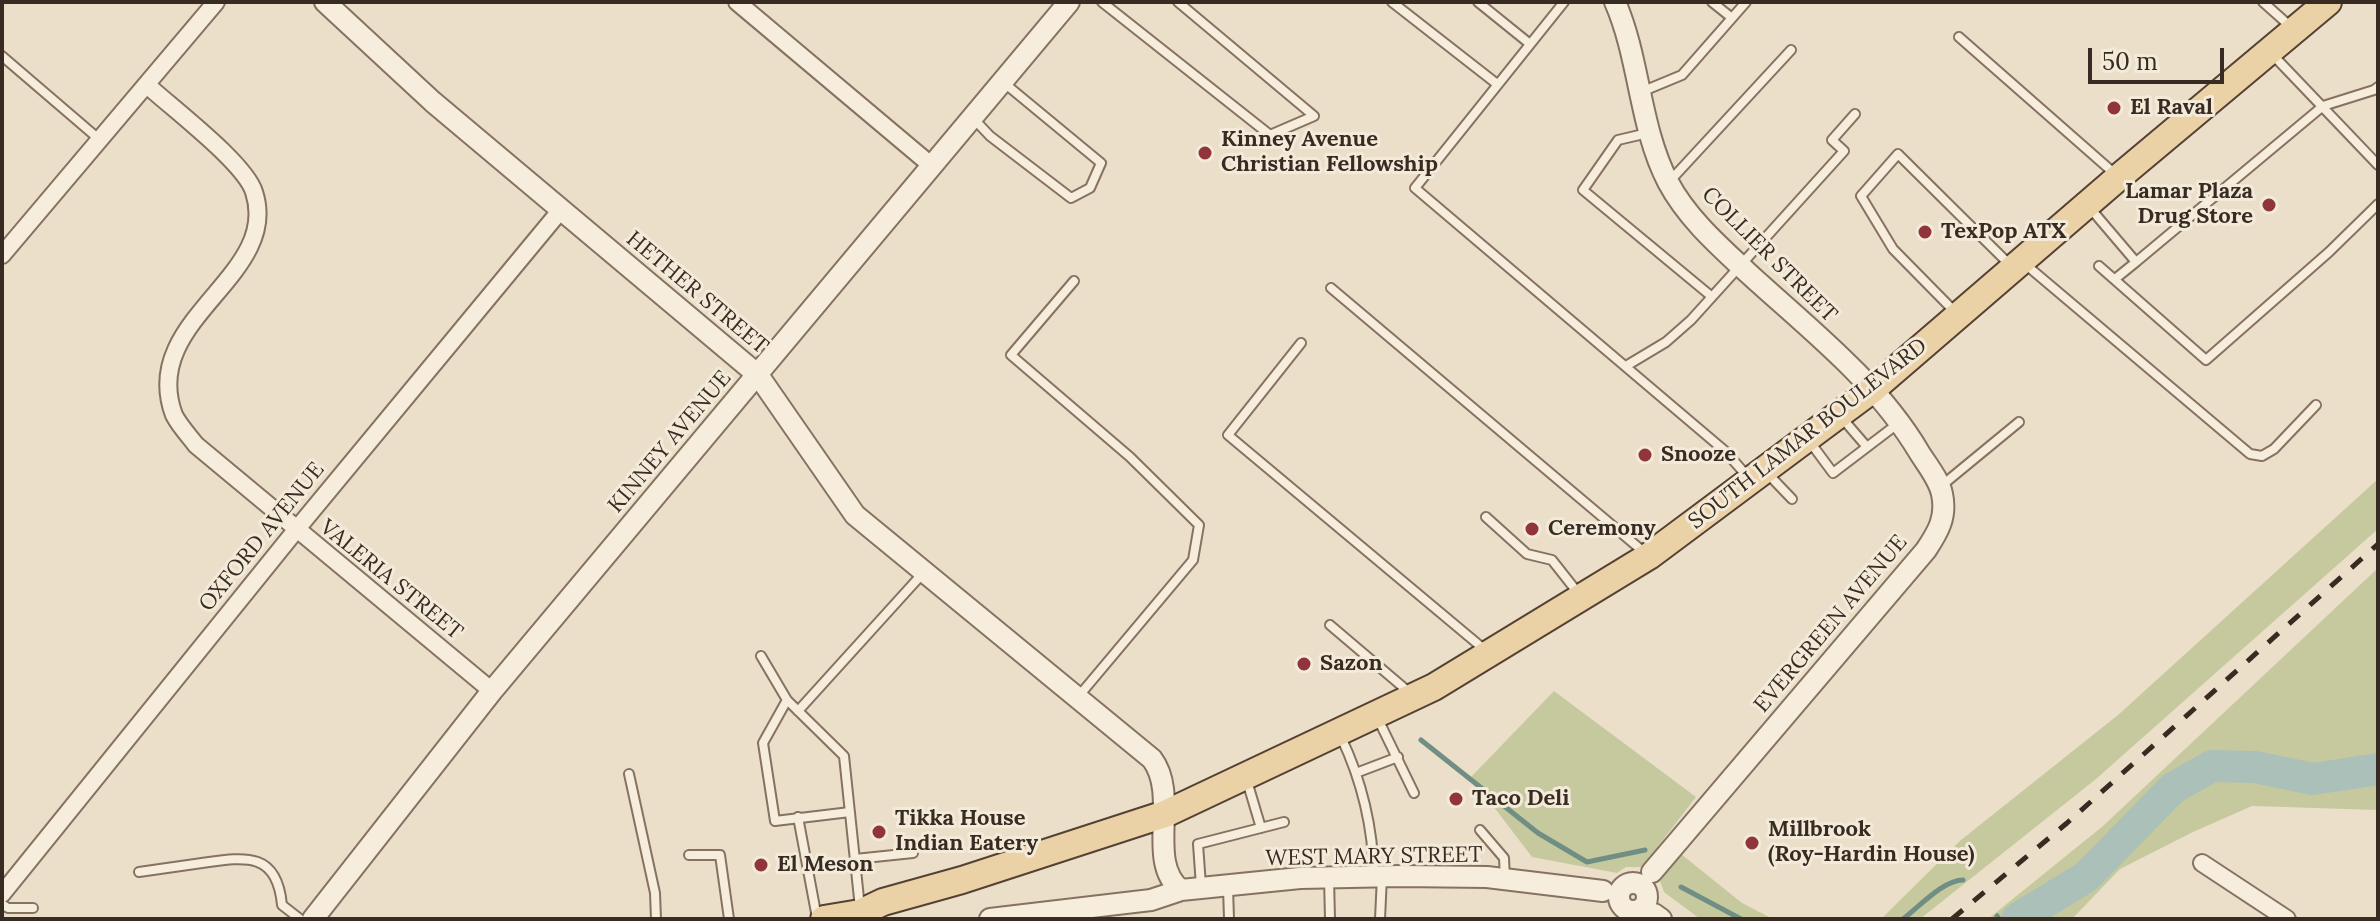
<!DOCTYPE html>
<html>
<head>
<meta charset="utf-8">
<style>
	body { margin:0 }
	#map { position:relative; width:2380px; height:921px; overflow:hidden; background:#ebdfca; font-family:Lora,serif }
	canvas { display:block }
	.frame { position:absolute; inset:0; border:4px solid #382b22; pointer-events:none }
	.scale { position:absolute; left:2088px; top:48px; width:136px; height:36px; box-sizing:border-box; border:4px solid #382b22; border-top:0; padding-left:10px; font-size:24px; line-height:28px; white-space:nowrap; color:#382b22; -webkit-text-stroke:6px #f3ead9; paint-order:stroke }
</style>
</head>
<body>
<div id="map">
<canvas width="2380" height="921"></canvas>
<div class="frame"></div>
<div class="scale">50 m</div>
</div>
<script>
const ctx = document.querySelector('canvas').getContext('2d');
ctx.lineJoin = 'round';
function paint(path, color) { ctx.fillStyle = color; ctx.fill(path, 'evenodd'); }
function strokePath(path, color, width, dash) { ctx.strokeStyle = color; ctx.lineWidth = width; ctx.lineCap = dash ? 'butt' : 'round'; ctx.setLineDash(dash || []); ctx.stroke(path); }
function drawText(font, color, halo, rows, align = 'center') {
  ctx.font = font + ' Lora,serif'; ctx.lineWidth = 6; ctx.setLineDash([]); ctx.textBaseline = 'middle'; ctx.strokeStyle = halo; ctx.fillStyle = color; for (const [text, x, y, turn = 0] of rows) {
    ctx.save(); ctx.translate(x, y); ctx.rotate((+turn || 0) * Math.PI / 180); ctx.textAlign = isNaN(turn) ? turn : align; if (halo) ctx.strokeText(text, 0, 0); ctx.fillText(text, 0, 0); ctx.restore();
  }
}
paint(new Path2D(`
	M2378 479V529L2096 779 1920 919H1881L1961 840 2118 715Z
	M2378 568V810L2252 806 2193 832 2120 869 2072 919H1988L2103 826Z
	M1554 691 1696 797 1642 867H1626L1617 873 1532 857 1471 777Z
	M1681 854 1742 903 1773 919H1700L1664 892 1660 881Z`), '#c6c99e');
strokePath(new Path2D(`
	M1421 740 1538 833 1587 862 1645 850
	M1681 887 1741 919
	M1997 916 1999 919
	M1903 919C1919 907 1943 880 1963 880`), '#718e85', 5);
strokePath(new Path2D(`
	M2017 919 2086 877 2173 788 2212 766 2255 767 2313 779 2378 769`), '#aac0b8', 32);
const service = new Path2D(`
	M1102 2 1270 135 1314 116 1178 2
	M1392 2 1497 84
	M1478 2 1530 44
	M1564 2 1415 188 1725 451 1748 477
	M1712 2 1732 18
	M2263 2 2291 27
	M1959 37 2115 174
	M2271 53 2378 165
	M2 56 100 140
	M1641 92 1682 75 1746 2
	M973 118 990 136 1071 198 1090 188 1101 163 1003 82
	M1648 133 1618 140 1583 190 1711 296
	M1669 182 1791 50
	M2090 208 2136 262 2323 106 2374 90 2378 87
	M2025 264 2250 454 2262 456 2274 449 2316 405
	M2099 266 2206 360 2329 252 2378 204
	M2115 279 2136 262
	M1074 281 1011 355 1130 457 1199 525 1193 560 1078 697
	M1331 288 1645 553
	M1955 312 1893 249 1861 196 1898 154 2009 264
	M1301 343 1228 435 1485 650
	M1626 366 1666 342 1691 320 1844 151 1832 140 1855 114
	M1842 418 1867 447
	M1810 442 1833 473 1900 422
	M1768 474 1792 499
	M1940 487 2019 422
	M1486 517 1527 554 1552 560 1578 593
	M1330 625 1410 693
	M761 656 787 700 844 756 860 908
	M787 700 763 743 775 821 850 812
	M798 711 924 572
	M1378 719 1414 793
	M1341 737C1362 781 1373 827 1374 877
	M1356 773 1398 757
	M629 774 655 893 656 919
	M1247 781 1261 828
	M798 817 817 918
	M1480 830 1504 858 1505 879
	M689 855H720L729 919
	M855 859 913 853
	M139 872C160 869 181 866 202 863 245 857 277 851 282 905L300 919
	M1329 878 1330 919
	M1201 886 1198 844 1284 822
	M1228 887 1229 919
	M2 904 8 908H33
	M1380 919 1382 876`);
const minor = new Path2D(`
	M737 2 932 166
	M147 85C172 108 245 163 254 192 282 277 138 319 174 415 179 425 189 436 196 445L492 691
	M2 255 216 2
	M2202 863 2287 919
	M2 894 296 530 560 211`);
const tertiary = new Path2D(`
	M325 2 433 102 758 375 855 515 1152 759C1180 796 1145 862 1181 890L1300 878 1400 876 1487 877 1603 891
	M1615 2C1640 59 1639 126 1668 182 1687 218 1719 246 1748 273 1808 328 1877 381 1919 452 1927 465 1939 479 1942 494 1947 517 1938 532 1926 550L1652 872
	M1619 897a14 14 0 1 1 28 0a14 14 0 1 1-28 0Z
	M1654 914 1661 919
	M313 919 492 691 1069 2
	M990 919 1151 900 1181 890`);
const primary = new Path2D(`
	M824 919 860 913 883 902 962 880 1165 814 1434 687 1649 556 1873 389 2119 177 2328 2`);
strokePath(service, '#867260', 12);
strokePath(minor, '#867260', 20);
strokePath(tertiary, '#867260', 24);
strokePath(primary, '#554133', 30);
strokePath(service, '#f6eddc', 8);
strokePath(minor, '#f6eddc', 16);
strokePath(tertiary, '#f6eddc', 20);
strokePath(primary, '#ead1a6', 26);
strokePath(new Path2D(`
	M1952 919 2067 823 2378 544`), '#382b22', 5, [14, 14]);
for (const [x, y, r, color] of [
	[2114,108,8,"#90353a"],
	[1205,153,8,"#90353a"],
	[2269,205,8,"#90353a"],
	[1925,232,8,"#90353a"],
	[1645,455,8,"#90353a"],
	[1532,529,8,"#90353a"],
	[1304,664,8,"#90353a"],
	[1456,799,8,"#90353a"],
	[879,832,8,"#90353a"],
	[1752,843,8,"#90353a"],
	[761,865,8,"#90353a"]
]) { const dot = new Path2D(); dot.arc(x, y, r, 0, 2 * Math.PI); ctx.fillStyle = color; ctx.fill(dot); strokePath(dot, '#f3ead9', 3); }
drawText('bold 22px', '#382b22', '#f3ead9', [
	["El Raval",2130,108],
	["Kinney Avenue",1221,140],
	["Christian Fellowship",1221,165],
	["Lamar Plaza",2253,192,"right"],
	["Drug Store",2253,217,"right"],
	["TexPop ATX",1941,232],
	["Snooze",1661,455],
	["Ceremony",1548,529],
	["Sazon",1320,664],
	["Taco Deli",1472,799],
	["Tikka House",895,819],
	["Indian Eatery",895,844],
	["Millbrook",1768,830],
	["(Roy-Hardin House)",1768,855],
	["El Meson",777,865]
], 'left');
drawText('22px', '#382b22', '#f3ead9', [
	["COLLIER STREET",1769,255,45],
	["HETHER STREET",697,293,40],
	["SOUTH LAMAR BOULEVARD",1808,434,-38],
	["KINNEY AVENUE",670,442,-50],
	["OXFORD AVENUE",262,537,-51],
	["VALERIA STREET",391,580,39],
	["EVERGREEN AVENUE",1831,624,-50],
	["WEST MARY STREET",1374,857,-1]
]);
</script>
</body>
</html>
